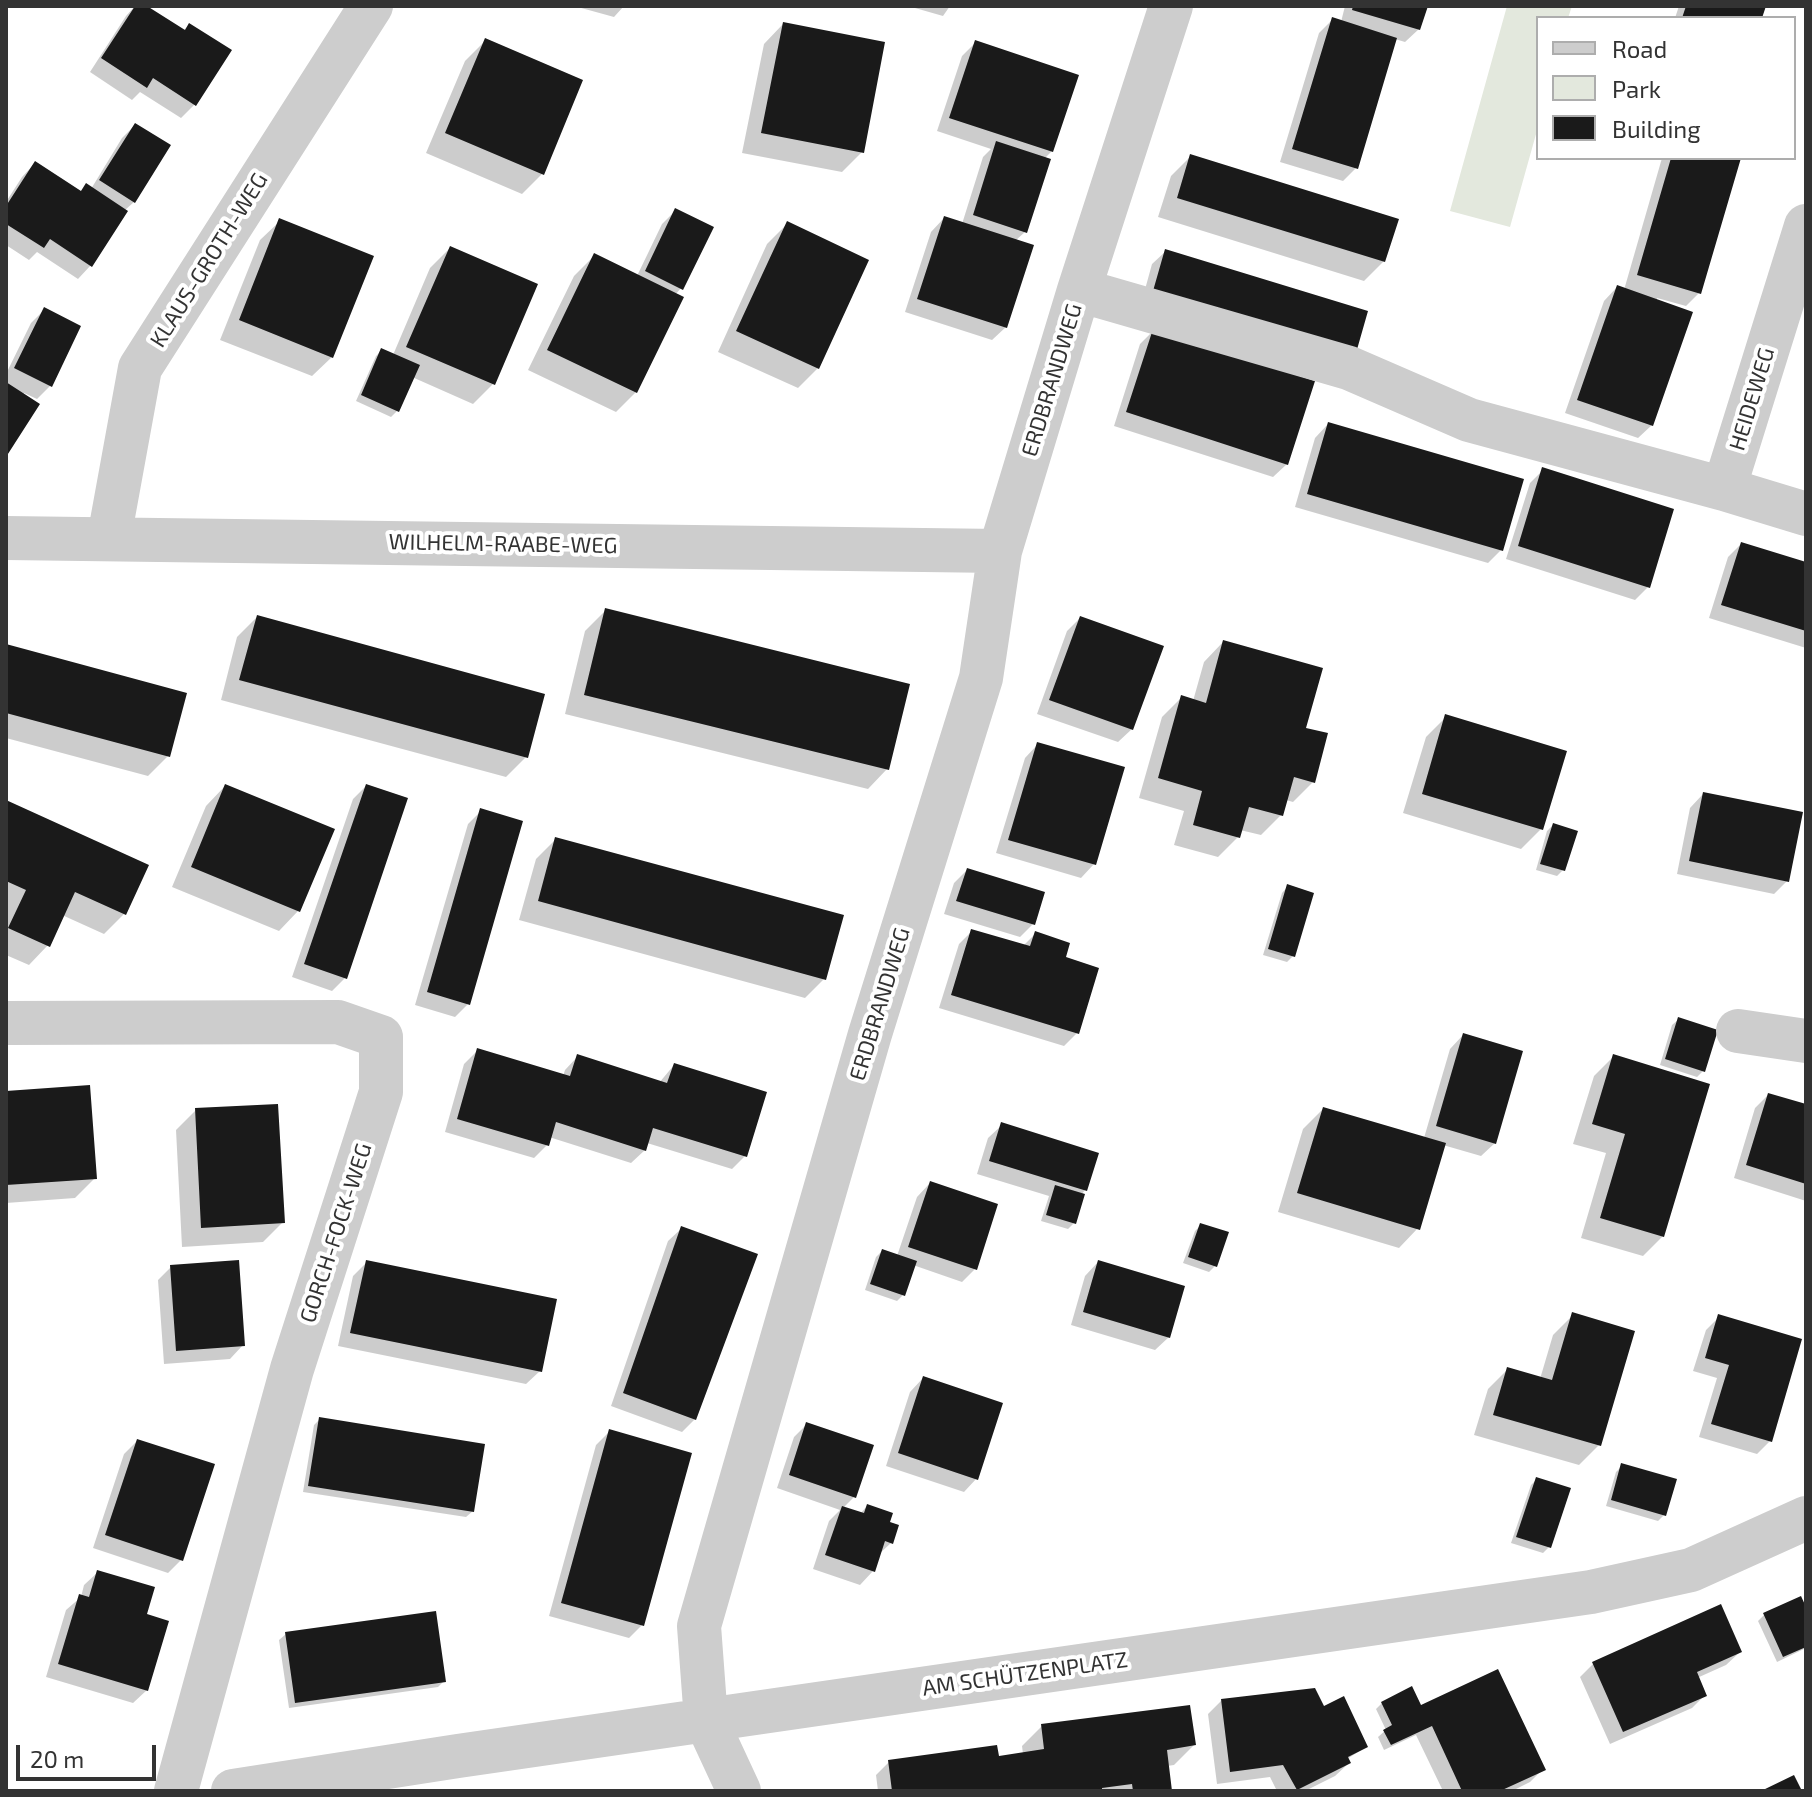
<!DOCTYPE html>
<html>
<head>
<meta charset="utf-8">
<style>
	body { margin:0 }
	#map { position:relative; width:1812px; height:1797px; overflow:hidden; background:#fff; font-family:"Exo 2",sans-serif }
	canvas { display:block }
	.frame { position:absolute; inset:0; border:8px solid #333; pointer-events:none }
	.legend { position:absolute; left:1536px; top:16px; width:260px; height:144px; box-sizing:border-box; background:#fff; border:2px solid #adadad; margin:0; padding:10px 14px; list-style:none; font-size:24px; color:#333 }
	.legend li { display:flex; align-items:center; gap:16px; height:40px }
	.legend b { width:40px; border:2px solid #adadad }
	.scale { position:absolute; left:16px; top:1745px; width:140px; height:36px; box-sizing:border-box; border:4px solid #333; border-top:0; padding-left:10px; font-size:24px; line-height:28px; white-space:nowrap; color:#333; -webkit-text-stroke:6px #fff; paint-order:stroke }
</style>
</head>
<body>
<div id="map">
<canvas width="1812" height="1797"></canvas>
<div class="frame"></div>
<ul class="legend">
<li><b style="height:10px;background:#cdcdcd"></b>Road</li>
<li><b style="height:22px;background:#e3e8dd"></b>Park</li>
<li><b style="height:22px;background:#1a1a1a"></b>Building</li>
</ul>
<div class="scale">20 m</div>
</div>
<script>
const ctx = document.querySelector('canvas').getContext('2d');
ctx.lineJoin = 'round';
function paint(path, color) { ctx.fillStyle = color; ctx.fill(path, 'evenodd'); }
function strokePath(path, color, width, dash) { ctx.strokeStyle = color; ctx.lineWidth = width; ctx.lineCap = dash ? 'butt' : 'round'; ctx.setLineDash(dash || []); ctx.stroke(path); }
function drawText(font, color, halo, rows, align = 'center') {
  ctx.font = font + ' "Exo 2",sans-serif'; ctx.lineWidth = 8; ctx.setLineDash([]); ctx.textBaseline = 'middle'; ctx.strokeStyle = halo; ctx.fillStyle = color; for (const [text, x, y, turn = 0] of rows) {
    ctx.save(); ctx.translate(x, y); ctx.rotate((+turn || 0) * Math.PI / 180); ctx.textAlign = isNaN(turn) ? turn : align; if (halo) ctx.strokeText(text, 0, 0); ctx.fillText(text, 0, 0); ctx.restore();
  }
}
paint(new Path2D(`
	M1507 6H1572L1568 18H1538V127L1510 227 1450 211Z`), '#e3e8dd');
paint(new Path2D(`
	M135 6H144L183 31 189 25 194 105 181 118 140 92 132 100 90 72 126 16Z
	M574 6H624L614 17Z
	M908 6H950L943 16Z
	M1345 6H1425L1419 29 1405 42 1395 39 1356 168 1343 181 1280 162 1319 33 1332 20 1341 22Z
	M1679 6H1764L1760 18H1675Z
	M783 24 862 152 842 172 742 153 764 44Z
	M485 41 581 81 542 174 522 194 426 153 465 61Z
	M975 43 1052 151 1044 159 1025 232 1015 241 1006 327 992 340 905 312 931 232 944 218 962 224 983 157 991 149 937 131 962 56Z
	M135 125 134 202 124 211 91 265 78 279 37 252 29 260 6 245V202L22 177 35 163 80 192 86 186 91 189 122 138Z
	M1191 156 1384 261 1364 281 1158 217 1171 176Z
	M1662 158H1738L1699 293 1686 306 1657 298 1652 425 1638 438 1565 413 1604 301 1617 287 1624 290Z
	M675 211 681 288 675 295 636 392 616 412 528 370 574 276 594 256 637 276 662 224Z
	M280 221 332 357 312 376 220 340 260 240Z
	M787 224 818 368 798 388 718 352 767 244Z
	M450 248 493 384 473 404 412 377 397 411 391 417 356 401 376 356 382 350 393 355 430 268Z
	M1166 251 1366 313 1141 304 1152 264Z
	M44 310 50 386 37 399 24 393 6 453V374L31 323Z
	M1153 331 1287 464 1273 477 1114 426 1140 344Z
	M1328 424 1501 550 1488 563 1295 507 1315 438Z
	M1543 470 1648 587 1635 600 1506 559 1530 483Z
	M1741 544 1806 564V648L1709 618 1728 557Z
	M605 611 887 769 868 789 565 714 585 631Z
	M257 617 526 757 506 777 221 700 237 637Z
	M1080 618 1132 729 1118 742 1037 714 1067 631Z
	M1223 642 1304 729 1313 782 1293 802 1286 800 1281 815 1261 835 1240 830 1238 837 1218 857 1174 845 1184 811 1139 798 1162 717 1182 697 1193 701 1204 662Z
	M6 646 168 756 148 776 6 738Z
	M1446 717 1541 829 1521 849 1403 813 1426 737Z
	M1038 744 1094 864 1081 878 996 853 1025 758Z
	M225 786 298 911 279 931 172 887 206 806Z
	M366 786 345 978 332 991 292 977 353 799Z
	M1703 794 1787 881 1774 894 1677 874 1690 808Z
	M6 802 146 866 124 914 104 934 62 915 48 945 29 965 6 955Z
	M481 811 468 1004 455 1017 415 1005 468 824Z
	M1553 825 1563 870 1557 876 1536 870 1547 831Z
	M556 839 824 979 805 998 519 920 536 859Z
	M967 870 1033 924 1020 937 944 914 954 883Z
	M1288 886 1293 956 1287 962 1263 955 1282 893Z
	M972 931 1023 946 1035 934 1063 958 1077 1033 1064 1046 939 1008 959 944Z
	M1679 1019 1703 1071 1697 1077 1660 1065 1672 1025Z
	M1463 1035 1495 1143 1481 1156 1443 1145 1418 1228 1399 1248 1278 1212 1303 1129 1323 1109 1424 1138 1450 1049Z
	M477 1051 563 1076 565 1070 578 1056 659 1083 674 1065 745 1156 732 1169 647 1143 645 1150 631 1163 549 1137 547 1145 534 1158 445 1132 464 1064Z
	M1614 1056 1663 1236 1643 1256 1581 1238 1606 1153 1573 1144 1594 1076Z
	M6 1093 95 1178 75 1198 6 1203Z
	M1768 1095 1806 1107V1201L1734 1178 1755 1108Z
	M196 1110 283 1222 263 1242 182 1247 176 1130Z
	M1002 1125 1085 1190 1081 1195 1074 1223 1068 1229 1041 1221 1049 1196 977 1174 988 1138Z
	M930 1183 975 1269 962 1282 913 1265 903 1295 897 1301 865 1290 876 1257 882 1251 897 1256 917 1197Z
	M1201 1225 1215 1266 1209 1272 1183 1263 1195 1231Z
	M682 1228 695 1419 682 1432 611 1406 668 1241Z
	M1098 1262 1169 1337 1155 1350 1071 1325 1085 1276Z
	M366 1263 540 1371 526 1384 338 1346 353 1276Z
	M171 1267 243 1345 230 1359 164 1364 158 1280Z
	M1573 1315 1599 1445 1579 1465 1474 1435 1488 1389 1508 1369 1540 1379 1553 1335Z
	M1719 1317 1770 1441 1757 1454 1699 1437 1717 1378 1693 1371 1706 1330Z
	M923 1378 977 1478 964 1492 886 1466 910 1392Z
	M320 1419 473 1511 466 1517 303 1492 314 1425Z
	M807 1424 854 1497 843 1508 860 1514 867 1506 888 1523 891 1543 878 1555 873 1571 860 1585 813 1569 829 1521 840 1510 777 1488 794 1437Z
	M609 1432 642 1625 629 1638 549 1616 596 1445Z
	M137 1441 181 1560 168 1573 93 1548 124 1454Z
	M1622 1466 1664 1515 1658 1521 1606 1506 1616 1472Z
	M1537 1479 1549 1547 1543 1553 1511 1543 1531 1485Z
	M98 1572 145 1615 147 1690 133 1703 46 1677 66 1610 81 1597 84 1585Z
	M1800 1599 1806 1612V1648L1777 1662 1758 1621 1764 1615Z
	M286 1634 444 1681 438 1687 289 1708 279 1640Z
	M1740 1652 1726 1665 1697 1678 1705 1695 1692 1708 1610 1744 1580 1677 1593 1664Z
	M1221 1701 1323 1709 1366 1747 1347 1759 1349 1763 1335 1776 1305 1791H1277L1270 1777 1217 1784 1208 1714Z
	M1382 1703 1421 1707 1543 1769 1530 1782 1512 1791H1443L1416 1735 1384 1750 1378 1737 1386 1730 1376 1709Z
	M1042 1726 1194 1745 1174 1765 1167 1766 1170 1791H878L876 1775 889 1762 997 1758 1023 1754 1022 1746Z`), '#0003');
paint(new Path2D(`
	M135 6H147L185 30 189 23 232 50 196 106 153 78 147 88 101 58Z
	M1353 6H1428L1420 30 1352 10Z
	M1686 6H1766L1762 18H1682Z
	M1332 17 1397 38 1358 169 1292 149Z
	M783 22 885 42 864 153 761 133Z
	M485 38 583 80 544 175 445 133Z
	M975 40 1079 75 1053 152 949 118Z
	M135 123 171 145 135 203 99 180Z
	M996 141 1051 159 1027 233 973 215Z
	M1190 154 1399 219 1385 262 1177 198Z
	M1671 158H1741L1701 294 1637 275Z
	M35 161 81 191 86 183 128 211 92 267 50 239 44 248 6 224V206Z
	M675 208 714 227 683 290 645 271Z
	M944 216 1034 245 1007 328 917 299Z
	M279 218 374 256 333 358 239 320Z
	M787 221 869 260 819 369 736 331Z
	M450 246 538 284 495 385 406 347Z
	M1165 249 1368 311 1356 353 1153 291Z
	M594 253 684 297 637 393 547 350Z
	M1617 285 1693 312 1653 426 1577 400Z
	M44 307 81 326 52 387 14 368Z
	M1153 329 1315 381 1288 465 1126 412Z
	M381 348 420 365 399 412 361 395Z
	M6 382 40 404 6 457Z
	M1328 422 1524 479 1503 551 1307 494Z
	M1542 467 1674 509 1650 588 1518 546Z
	M1741 542 1806 562V631L1721 605Z
	M605 608 910 684 889 770 584 695Z
	M257 615 545 694 528 758 239 680Z
	M1080 616 1164 646 1133 730 1049 700Z
	M1223 640 1323 668 1306 728 1328 733 1315 783 1294 777 1283 816 1249 807 1240 838 1193 825 1202 791 1158 778 1181 695 1206 703Z
	M6 644 187 693 170 757 6 713Z
	M1445 714 1567 751 1543 830 1422 794Z
	M1037 742 1125 767 1096 865 1008 840Z
	M225 784 335 829 300 912 191 867Z
	M366 784 408 798 347 979 304 964Z
	M1703 792 1803 812 1789 882 1689 861Z
	M6 800 149 865 126 915 75 892 50 947 8 928 26 890 6 881Z
	M480 808 523 821 470 1005 427 992Z
	M1553 823 1578 831 1565 871 1540 864Z
	M555 837 844 915 826 980 538 901Z
	M967 868 1045 892 1035 925 956 901Z
	M1287 884 1314 893 1295 957 1268 949Z
	M971 929 1030 946 1035 931 1070 943 1066 957 1099 968 1079 1034 951 995Z
	M1678 1017 1718 1030 1705 1072 1665 1059Z
	M1463 1033 1523 1051 1496 1144 1436 1126Z
	M477 1048 570 1076 577 1054 667 1083 674 1063 767 1092 747 1157 653 1128 646 1151 556 1122 549 1146 457 1119Z
	M1613 1054 1710 1084 1664 1237 1600 1218 1625 1134 1592 1124Z
	M90 1085 97 1179 6 1185V1091Z
	M1768 1093 1806 1104V1184L1746 1165Z
	M278 1104 285 1223 201 1228 195 1108Z
	M1323 1107 1446 1143 1420 1230 1297 1193Z
	M1001 1122 1099 1153 1087 1191 989 1161Z
	M930 1181 998 1204 977 1270 908 1247Z
	M1055 1185 1085 1194 1076 1224 1046 1215Z
	M1200 1223 1229 1232 1217 1267 1188 1257Z
	M681 1226 758 1254 696 1420 623 1393Z
	M882 1249 917 1261 905 1296 870 1284Z
	M239 1260 245 1346 176 1351 170 1265Z
	M366 1260 557 1299 542 1372 350 1333Z
	M1098 1260 1185 1286 1170 1338 1083 1312Z
	M1572 1312 1635 1331 1601 1446 1493 1415 1507 1367 1552 1380Z
	M1718 1314 1802 1339 1772 1442 1711 1424 1729 1365 1705 1358Z
	M923 1376 1003 1403 978 1480 898 1453Z
	M319 1417 485 1444 474 1512 308 1486Z
	M806 1422 874 1445 856 1498 789 1475Z
	M609 1429 692 1453 644 1626 561 1603Z
	M137 1439 215 1464 183 1561 105 1535Z
	M1621 1463 1677 1479 1666 1516 1611 1500Z
	M1536 1477 1571 1488 1551 1548 1516 1537Z
	M867 1504 893 1513 890 1522 899 1525 893 1544 885 1541 875 1572 825 1555 842 1506 864 1513Z
	M97 1570 155 1587 147 1614 169 1621 148 1691 58 1664 79 1594 89 1597Z
	M1801 1596 1806 1607V1647L1783 1657 1763 1613Z
	M1721 1604 1742 1652 1697 1672 1707 1696 1623 1732 1592 1662Z
	M436 1611 446 1682 295 1703 285 1632Z
	M1498 1669 1546 1770 1500 1791H1462L1432 1726 1391 1745 1383 1730 1392 1725 1381 1702 1412 1686 1421 1705Z
	M1315 1688 1324 1706 1344 1696 1368 1747 1348 1757 1351 1763 1297 1790 1283 1765 1230 1772 1221 1699Z
	M1190 1705 1196 1745 1167 1750 1172 1791H1133L1132 1784 1102 1788V1791H892L888 1760 997 1745 999 1756 1044 1749 1041 1724Z
	M1794 1775 1802 1791H1761Z`), '#1a1a1a');
strokePath(new Path2D(`
	M1806 226 1724 489 1806 514
	M1079 290 1349 368 1469 420 1724 489
	M6 538 1000 551
	M109 538 140 368 371 6
	M6 1023 338 1022 381 1037V1092L292 1369 176 1791
	M1738 1031 1806 1041
	M233 1791 458 1756 1591 1592 1691 1570 1806 1518
	M739 1791 706 1720 699 1626 870 1034 981 678 1000 551 1079 290 1171 6`), '#cdcdcd', 44);
drawText('22px', '#333', '#fff', [
	["KLAUS-GROTH-WEG",209,260,-58],
	["ERDBRANDWEG",1052,380,-73],
	["HEIDEWEG",1752,399,-73],
	["WILHELM-RAABE-WEG",503,544,1],
	["ERDBRANDWEG",880,1004,-73],
	["GORCH-FOCK-WEG",336,1233,-72],
	["AM SCHÜTZENPLATZ",1025,1674,-8]
]);
</script>
</body>
</html>
